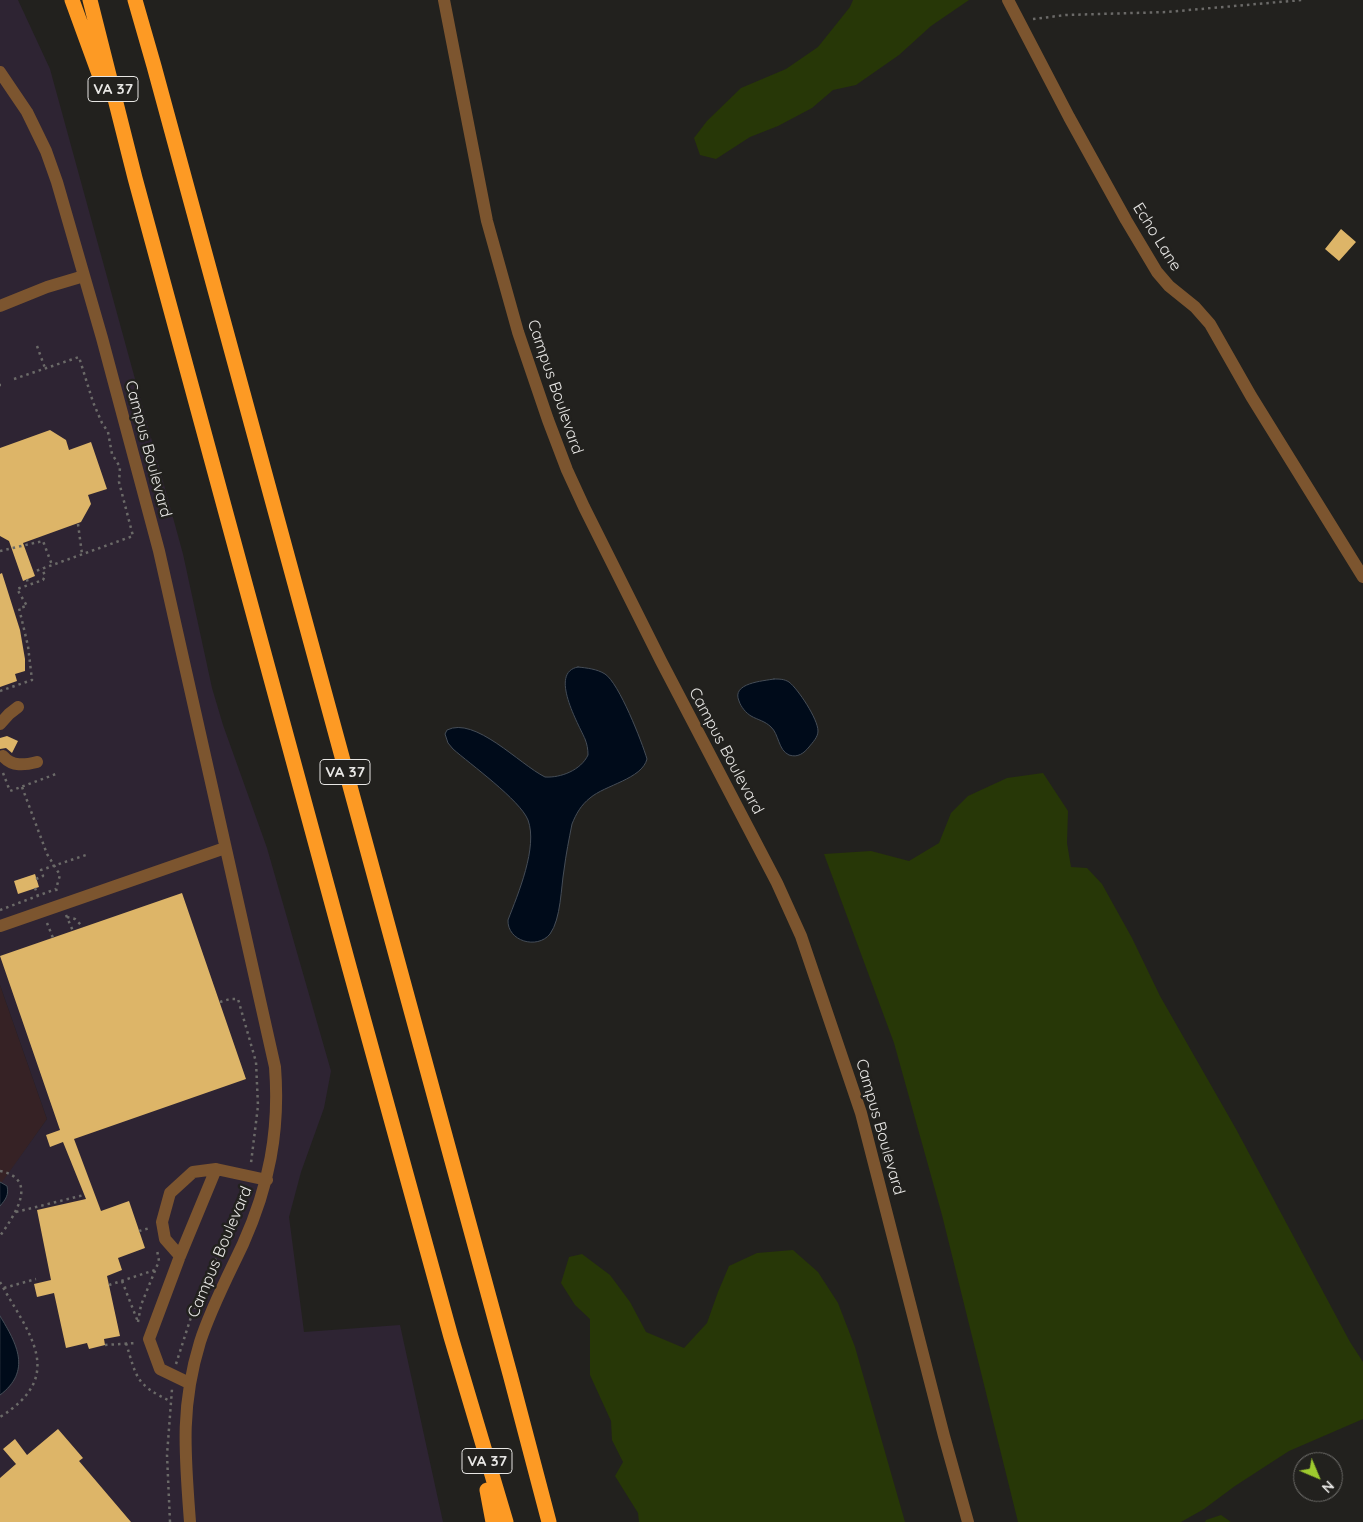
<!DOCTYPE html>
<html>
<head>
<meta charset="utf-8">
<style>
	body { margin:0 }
	#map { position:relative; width:1363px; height:1522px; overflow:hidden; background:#22211e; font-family:Quicksand,sans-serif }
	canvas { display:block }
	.north { position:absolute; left:1293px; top:1452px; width:50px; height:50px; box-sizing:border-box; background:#22211e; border:1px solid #71706d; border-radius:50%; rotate:135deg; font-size:14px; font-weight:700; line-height:20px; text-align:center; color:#e7e6e4 }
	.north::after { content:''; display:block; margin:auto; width:18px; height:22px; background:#9eca2e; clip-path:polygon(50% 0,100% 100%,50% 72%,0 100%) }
</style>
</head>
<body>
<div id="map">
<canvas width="1363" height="1522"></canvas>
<div class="north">N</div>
</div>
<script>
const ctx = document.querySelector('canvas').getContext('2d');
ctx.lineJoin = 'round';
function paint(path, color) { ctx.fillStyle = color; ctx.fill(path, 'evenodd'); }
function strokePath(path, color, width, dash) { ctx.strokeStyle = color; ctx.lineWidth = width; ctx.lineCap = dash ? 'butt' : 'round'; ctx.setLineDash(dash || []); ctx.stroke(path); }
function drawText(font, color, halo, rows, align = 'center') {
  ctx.font = font + ' Quicksand,sans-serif'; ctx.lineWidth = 5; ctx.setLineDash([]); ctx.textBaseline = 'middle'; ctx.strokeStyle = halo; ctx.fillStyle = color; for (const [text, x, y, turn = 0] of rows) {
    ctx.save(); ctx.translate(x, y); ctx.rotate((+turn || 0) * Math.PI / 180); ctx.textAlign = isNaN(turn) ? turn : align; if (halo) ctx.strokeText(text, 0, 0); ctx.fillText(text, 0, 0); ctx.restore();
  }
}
paint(new Path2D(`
	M0 985 47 1119 2 1183 0 1182Z`), '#362225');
paint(new Path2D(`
	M0 0H18L50 69 183 554 212 688 223 725 267 848 331 1071 324 1108 301 1172 289 1217 304 1332 400 1325 443 1522H0V1182H2L47 1119 0 985Z`), '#2e2433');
paint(new Path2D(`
	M853 0H969L931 26 899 55 856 85 833 90 812 108 778 126 750 137 716 159 700 155 694 138 707 121 741 88 786 69 818 47 850 7Z
	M1043 773 1068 811 1067 843 1071 867 1087 868 1102 884 1132 938 1160 996 1236 1129 1350 1342 1363 1362V1419L1289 1451 1235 1486 1204 1509 1181 1522H1018L942 1215 894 1043 824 854 871 851 909 861 939 843 951 813 968 796 1007 778Z
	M793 1250 818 1272 838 1303 855 1347 905 1522H639L638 1513 615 1476 623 1462 612 1440 611 1421 590 1375V1319L575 1305 561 1283 569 1257 582 1254 610 1275 630 1302 646 1332 684 1348 707 1323 718 1292 729 1266 757 1253Z
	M1221 1515 1231 1522H1205L1206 1520Z`), '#273707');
const water = new Path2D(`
	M578 667C587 668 597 669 605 674 619 683 642 742 647 759 642 779 605 785 590 798 581 805 576 814 572 824 569 839 566 854 564 870 561 887 561 919 550 934 537 950 507 941 508 920 518 894 538 847 528 820 520 800 470 764 453 749L448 743 445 734 447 730C475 716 519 764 545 777 561 778 581 770 588 755 588 749 587 744 585 739 579 725 548 672 578 667Z
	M774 679C780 679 784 679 789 682 798 689 818 719 818 731 818 737 813 742 809 747 804 753 798 758 789 755 778 750 779 734 771 727 765 721 758 720 751 716 746 713 741 707 739 701 731 683 763 681 774 679Z
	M0 1182 7 1186C9 1195 6 1199 0 1206Z
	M0 1316C17 1344 32 1371 0 1395Z`);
paint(water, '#000b1a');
strokePath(water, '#454d57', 1);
paint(new Path2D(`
	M1341 229 1356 242 1339 261 1325 249Z
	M50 430 66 440 69 450 91 442 107 489 88 495 91 504 81 522 23 543 35 576 23 581 9 541 0 536V448Z
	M2 573 20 630 25 659V671L15 674 17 681 0 687V574Z
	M7 736 18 741 12 753 6 748 0 749V738Z
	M35 874 39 887 18 894 14 881Z
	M182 893 246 1079 74 1139 101 1211 129 1201 145 1248 118 1258 122 1270 107 1276 120 1336 104 1339 105 1345 89 1349 87 1343 66 1348 54 1293 37 1297 34 1284 51 1280 37 1210 86 1199 63 1142 50 1147 46 1135 60 1130 0 956Z
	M58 1429 83 1458 79 1461 131 1522H0V1478L16 1464 3 1449 15 1439 27 1455Z`), '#ddb568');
strokePath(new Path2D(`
	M1033 19 1066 15 1167 12 1302 0
	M37 346 45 368
	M14 379 79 357 93 402 102 423 108 432 112 454 120 467 119 482 133 536 33 572
	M0 385H1
	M78 524 82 554
	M0 551 43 541 52 565
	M27 579 28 585
	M0 691 32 680 28 646 19 608 27 606 17 589 43 580 45 576 42 568
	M3 773 10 791 56 774
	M22 787 47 854 60 875 56 889 58 894
	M36 879 43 876 41 870 86 855
	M35 888 38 896
	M0 910 56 889
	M66 915 73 931
	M67 917 75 919 83 927
	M47 923 53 938
	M220 1002 230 999H238L256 1062 258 1106 251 1163
	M0 1171C40 1179 14 1216 0 1236
	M16 1212 84 1195
	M139 1231 150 1228
	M122 1281 138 1322
	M0 1282C28 1333 68 1375 0 1417
	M109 1285 155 1270
	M4 1288 36 1279
	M138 1322 141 1305 159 1261 157 1250
	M126 1343C137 1378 135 1384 170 1401
	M105 1345 136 1343
	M176 1364 192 1314 234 1216 245 1187
	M170 1522 167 1455 172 1389`), '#6b6a68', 2.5, [2.5, 4]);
strokePath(new Path2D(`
	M444 0 487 221 518 332 548 420 567 470 584 507 661 661 777 883 801 936 861 1113 944 1436 968 1522
	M1008 0 1069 117 1126 220 1157 272 1169 286 1195 307 1210 324 1251 396 1363 577
	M0 72 27 112 46 151 57 182 102 338 159 551 275 1067C280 1131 269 1186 243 1244 228 1276 211 1308 200 1342 180 1407 185 1455 190 1522
	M0 306 47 287 84 276
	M0 724 9 714 18 707
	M3 756C12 767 25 765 37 762
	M0 926 225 848
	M180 1256 165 1239 162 1222 170 1193 193 1172 216 1169
	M189 1383 160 1369 149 1339 180 1256 216 1169 267 1180`), '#7c552f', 12);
strokePath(new Path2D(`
	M72 0 103 85
	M90 0 135 178 350 970 451 1337 506 1522
	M135 0 154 66 510 1374 549 1522
	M487 1490 493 1522`), '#fd9a24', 15);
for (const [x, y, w] of [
	[113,89,50],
	[345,772,50],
	[487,1461,50]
]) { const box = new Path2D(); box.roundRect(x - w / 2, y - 12.5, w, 25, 4); ctx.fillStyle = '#22211e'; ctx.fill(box); strokePath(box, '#e7e6e4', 1); }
drawText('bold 15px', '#e7e6e4', null, [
	["VA 37",113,89],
	["VA 37",345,772],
	["VA 37",487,1461]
]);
drawText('16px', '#e7e6e4', '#22211e', [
	["Echo Lane",1157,237,58],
	["Campus Boulevard",555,387,71],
	["Campus Boulevard",148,449,75],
	["Campus Boulevard",726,751,62],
	["Campus Boulevard",880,1127,74],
	["Campus Boulevard",220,1252,-67]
]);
</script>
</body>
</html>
